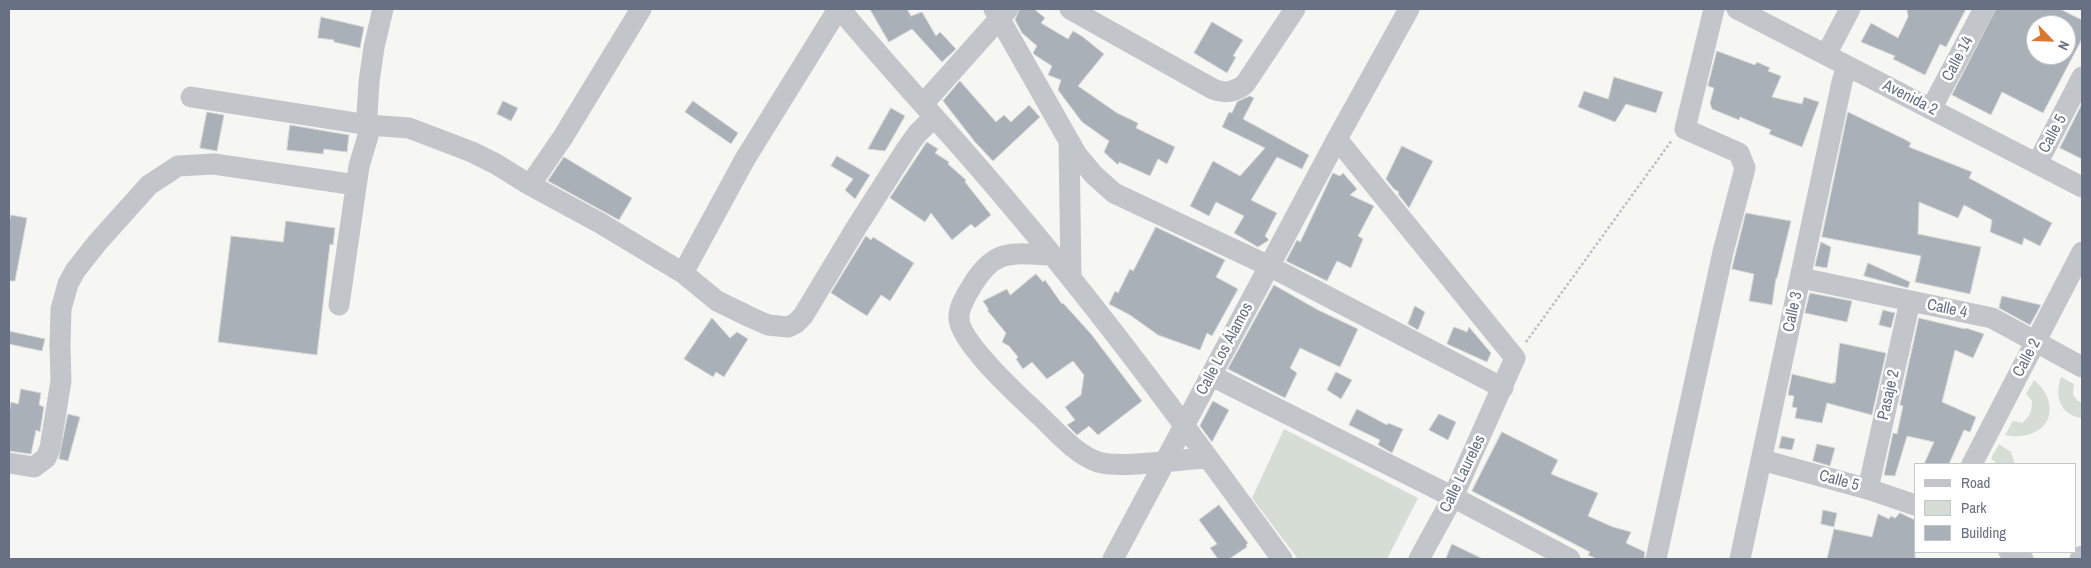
<!DOCTYPE html>
<html>
<head>
<meta charset="utf-8">
<style>
	body { margin:0 }
	#map { position:relative; width:2091px; height:568px; overflow:hidden; background:#f6f6f3; font-family:"Archivo Narrow",sans-serif }
	canvas { display:block }
	.frame { position:absolute; inset:0; border:10px solid #677183; pointer-events:none }
	.legend { position:absolute; left:1914px; top:463px; width:162px; height:90px; box-sizing:border-box; background:#fff; border:1px solid #c2c6cd; margin:0; padding:6px 9px; list-style:none; font-size:15px; color:#677183 }
	.legend li { display:flex; align-items:center; gap:10px; height:25px }
	.legend b { width:25px; border:1px solid #c2c6cd }
	.north { position:absolute; left:2026px; top:15px; width:50px; height:50px; box-sizing:border-box; background:#fff; border:1px solid #c2c6cd; border-radius:50%; rotate:114deg; font-size:14px; font-weight:700; line-height:20px; text-align:center; color:#677183 }
	.north::after { content:''; display:block; margin:auto; width:18px; height:22px; background:#db772f; clip-path:polygon(50% 0,100% 100%,50% 72%,0 100%) }
</style>
</head>
<body>
<div id="map">
<canvas width="2091" height="568"></canvas>
<div class="frame"></div>
<ul class="legend">
<li><b style="height:6px;background:#c2c5c9"></b>Road</li>
<li><b style="height:14px;background:#d6ddd5"></b>Park</li>
<li><b style="height:14px;background:#aab0b7"></b>Building</li>
</ul>
<div class="north">N</div>
</div>
<script>
const ctx = document.querySelector('canvas').getContext('2d');
ctx.lineJoin = 'round';
function paint(path, color) { ctx.fillStyle = color; ctx.fill(path, 'evenodd'); }
function strokePath(path, color, width, dash) { ctx.strokeStyle = color; ctx.lineWidth = width; ctx.lineCap = dash ? 'butt' : 'round'; ctx.setLineDash(dash || []); ctx.stroke(path); }
function drawText(font, color, halo, rows, align = 'center') {
  ctx.font = font + ' "Archivo Narrow",sans-serif'; ctx.lineWidth = 5; ctx.setLineDash([]); ctx.textBaseline = 'middle'; ctx.strokeStyle = halo; ctx.fillStyle = color; for (const [text, x, y, turn = 0] of rows) {
    ctx.save(); ctx.translate(x, y); ctx.rotate((+turn || 0) * Math.PI / 180); ctx.textAlign = isNaN(turn) ? turn : align; if (halo) ctx.strokeText(text, 0, 0); ctx.fillText(text, 0, 0); ctx.restore();
  }
}
paint(new Path2D(`
	M2061 377 2074 384 2073 395 2078 401 2082 403V418C2060 415 2054 396 2061 377Z
	M2034 380C2066 408 2046 443 2005 435L2013 421 2022 423C2030 416 2032 412 2032 401L2026 394Z
	M1284 429 1418 498 1387 559H1298L1252 498Z
	M1999 444 2011 452 2015 464H1997L1991 458Z`), '#d6ddd5');
const building = new Path2D(`
	M870 9H907L911 16 922 12 936 36 940 32 956 49 942 62 912 29 889 42Z
	M1020 9H1034L1045 18 1041 23 1068 39 1073 31 1083 37 1104 54 1078 86 1117 113 1138 123 1136 128 1175 147 1167 164 1158 159 1150 176 1119 162 1118 165 1104 152 1109 141 1082 122 1058 90 1061 80 1048 75 1052 66 1035 55 1033 53 1037 46 1022 33 1015 20Z
	M1907 9H1966L1946 47 1940 44 1925 75 1893 59 1895 56 1861 42 1871 23 1898 38 1908 17Z
	M1996 9H2060L2082 20V39L2043 113 2002 92 1991 115 1952 95ZM2036 25H2066V55H2036Z
	M321 17 364 27 360 48 334 42V40L318 38Z
	M1212 22 1243 40 1233 56 1236 57 1227 73 1194 53Z
	M1717 51 1755 65 1757 62 1770 68 1768 71 1781 76 1772 97 1802 104 1804 97 1819 102 1802 147 1769 134 1771 130 1740 117 1739 120 1712 109 1710 103 1714 88 1708 86Z
	M1614 77 1663 92 1656 113 1626 104 1615 122 1578 107 1584 91 1608 99Z
	M960 81 996 122 1004 115 1011 122 1029 105 1040 117 993 161 975 142 943 101Z
	M1250 96 1254 98 1243 119 1309 155 1302 169 1277 157 1251 200 1277 213 1265 236 1269 240 1258 247 1234 233 1244 216 1216 202 1209 216 1190 206 1213 161 1240 176 1265 148 1222 127 1229 112 1232 113 1237 102Z
	M503 101 518 108 511 121 497 114Z
	M693 101 738 133 731 144 685 112Z
	M2082 104V159L2060 148Z
	M891 108 905 116 885 151 868 149Z
	M207 112 224 115 217 151 200 148Z
	M1848 112 1904 139 1911 143 1909 147 1972 172 1969 178 2052 223 2040 246 2024 238 2022 245 1990 232 1992 220 1964 205 1958 218 1919 202 1918 234 1981 247 1970 294 1915 282 1921 256 1822 237Z
	M290 125 349 135 347 152 324 149 323 154 287 150Z
	M927 142 938 149 935 153 949 162 948 164 966 180 965 182 991 215 975 228 971 224 952 240 931 213 925 222 890 198Z
	M1402 146 1433 161 1409 208 1398 194 1399 192 1394 189 1386 179Z
	M837 156 870 175 855 199 845 190 853 179 831 166Z
	M564 157 632 198 619 220 548 181Z
	M1333 173 1340 176 1343 173 1357 189 1350 195 1374 206 1358 236 1363 239 1351 268 1337 261 1327 281 1286 261 1297 240 1300 242Z
	M1746 213 1791 221 1777 278H1776L1772 305 1749 301 1754 274 1732 269Z
	M11 215 27 218 15 281H9V224Z
	M286 221 335 228 333 245 330 244 317 355 218 342 231 236 283 242Z
	M1156 227 1225 260 1216 277 1238 289 1212 336 1207 333 1200 350 1158 335 1130 315 1109 304 1115 291 1118 293 1130 269 1133 271Z
	M866 236 871 240 873 237 914 263 890 301 881 295 867 316 831 293Z
	M1821 242 1831 247 1827 268 1815 266Z
	M1868 263 1910 282 1908 288 1864 276Z
	M1036 274 1043 282 1045 280 1062 304 1063 303 1091 334 1142 401 1098 435 1089 426 1077 435 1067 425 1075 420 1065 407 1081 395 1084 375 1073 361 1047 379 1032 362 1023 369 1016 359 1018 357 1009 346 1002 342 1006 333 987 310H989L983 301 1007 289 1010 295Z
	M1274 285 1318 310 1358 329 1340 367 1300 348 1290 368 1297 373 1285 398 1228 369Z
	M1810 293 1852 301 1847 322 1805 313Z
	M2002 296 2041 305 2030 325 1999 308Z
	M1415 306 1425 312 1418 330 1408 324Z
	M1883 310 1895 313 1891 328 1879 325Z
	M712 318 730 338 737 332 748 339 724 377 716 372 713 377 684 359Z
	M1919 318 1965 329 1966 328 1984 334 1973 358 1955 350 1942 402 1976 417 1970 432 1964 430 1949 464H1924L1934 442 1907 436 1895 476 1884 475 1893 433 1897 434 1903 406 1900 405Z
	M1454 327 1467 332 1469 327 1491 353 1487 362 1447 344Z
	M9 331 45 339 42 351 9 344Z
	M1840 343 1886 353 1872 415 1827 403 1822 423 1795 418 1797 408 1792 407 1794 396 1788 395 1792 374 1833 384V382L1835 383Z
	M1336 372 1352 380 1341 399 1327 390Z
	M21 389 41 393 39 405 44 407 40 432 36 430 31 454 9 451V413L11 402 18 404Z
	M1213 401 1229 410 1212 442 1200 426Z
	M1357 409 1387 425 1388 423 1403 429 1392 453 1378 445 1380 440 1349 425Z
	M68 414 80 417 68 461 59 459Z
	M1439 414 1456 422 1448 440 1429 430Z
	M1502 432 1558 460 1551 474 1598 493 1588 516 1613 527 1631 532 1626 543 1645 552 1644 559H1597L1588 555 1590 552 1472 491Z
	M1782 436 1795 439 1792 450 1779 448Z
	M1817 444 1835 448 1830 466 1813 461Z
	M1219 505 1248 543 1246 545 1247 547 1229 559H1218L1210 548 1217 544 1199 520Z
	M1823 510 1837 513 1834 527 1821 524Z
	M1900 513 1915 520V559H1827L1834 529 1872 537 1878 514 1889 519 1891 516 1895 518Z
	M1452 544 1483 559H1446Z`);
paint(building, '#aab0b7');
strokePath(building, '#d7d8d6', 1);
strokePath(new Path2D(`
	M1526 342 1672 140`), '#bcbdc0', 2.5, [2.5, 2.5]);
strokePath(new Path2D(`
	M840 9C895 75 954 137 1009 203 1106 317 1194 438 1282 559
	M994 9 1077 155 1094 175 1114 193 1269 266 1503 388
	M1070 9 1213 89C1225 94 1235 92 1245 84L1295 9
	M1737 9 2082 187
	M1826 55 1850 9
	M191 97 369 125 409 128 472 152 496 164 530 185 563 137 641 9
	M923 104 1008 9
	M1931 109 1984 9
	M1337 139 1515 358 1453 497 1419 559
	M1069 141 1071 278
	M2037 164 2082 77
	M530 185 600 223 683 273 717 301 750 317 768 325 788 327 796 323 803 316 856 228 907 148 917 134 934 117
	M1051 255C1013 254 996 247 973 284 967 294 958 307 959 319 961 344 1020 397 1039 415 1056 431 1075 454 1098 462 1120 469 1182 459 1208 458
	M683 273 745 159 838 9
	M1801 278 1992 318 2082 367
	M339 305 359 166 368 136 367 115 369 82 374 47 383 9
	M1212 376 1453 497 1570 559
	M1762 460 1868 489 1915 505
	M9 463 34 467 46 458 50 448 61 381 60 345 61 309 68 284 75 271 97 243 149 185 178 166 214 164 356 185
	M1972 464 2082 252
	M1868 489 1910 301
	M2009 552 2023 559
	M1113 559 1337 139 1409 9
	M1656 559 1723 252 1745 168 1739 153 1685 129 1714 9
	M1740 559 1842 82 1847 66
	M2080 559 2082 556`), '#c2c5c9', 21);
drawText('16px', '#677183', '#fff', [
	["Calle 14",1958,59,-62],
	["Avenida 2",1910,98,27],
	["Calle 5",2053,134,-62],
	["Calle 4",1947,309,12],
	["Calle 3",1793,312,-78],
	["Calle Los Álamos",1225,349,-62],
	["Calle 2",2027,358,-62],
	["Pasaje 2",1889,395,-77],
	["Calle Laureles",1463,474,-64],
	["Calle 5",1839,481,15]
]);
</script>
</body>
</html>
